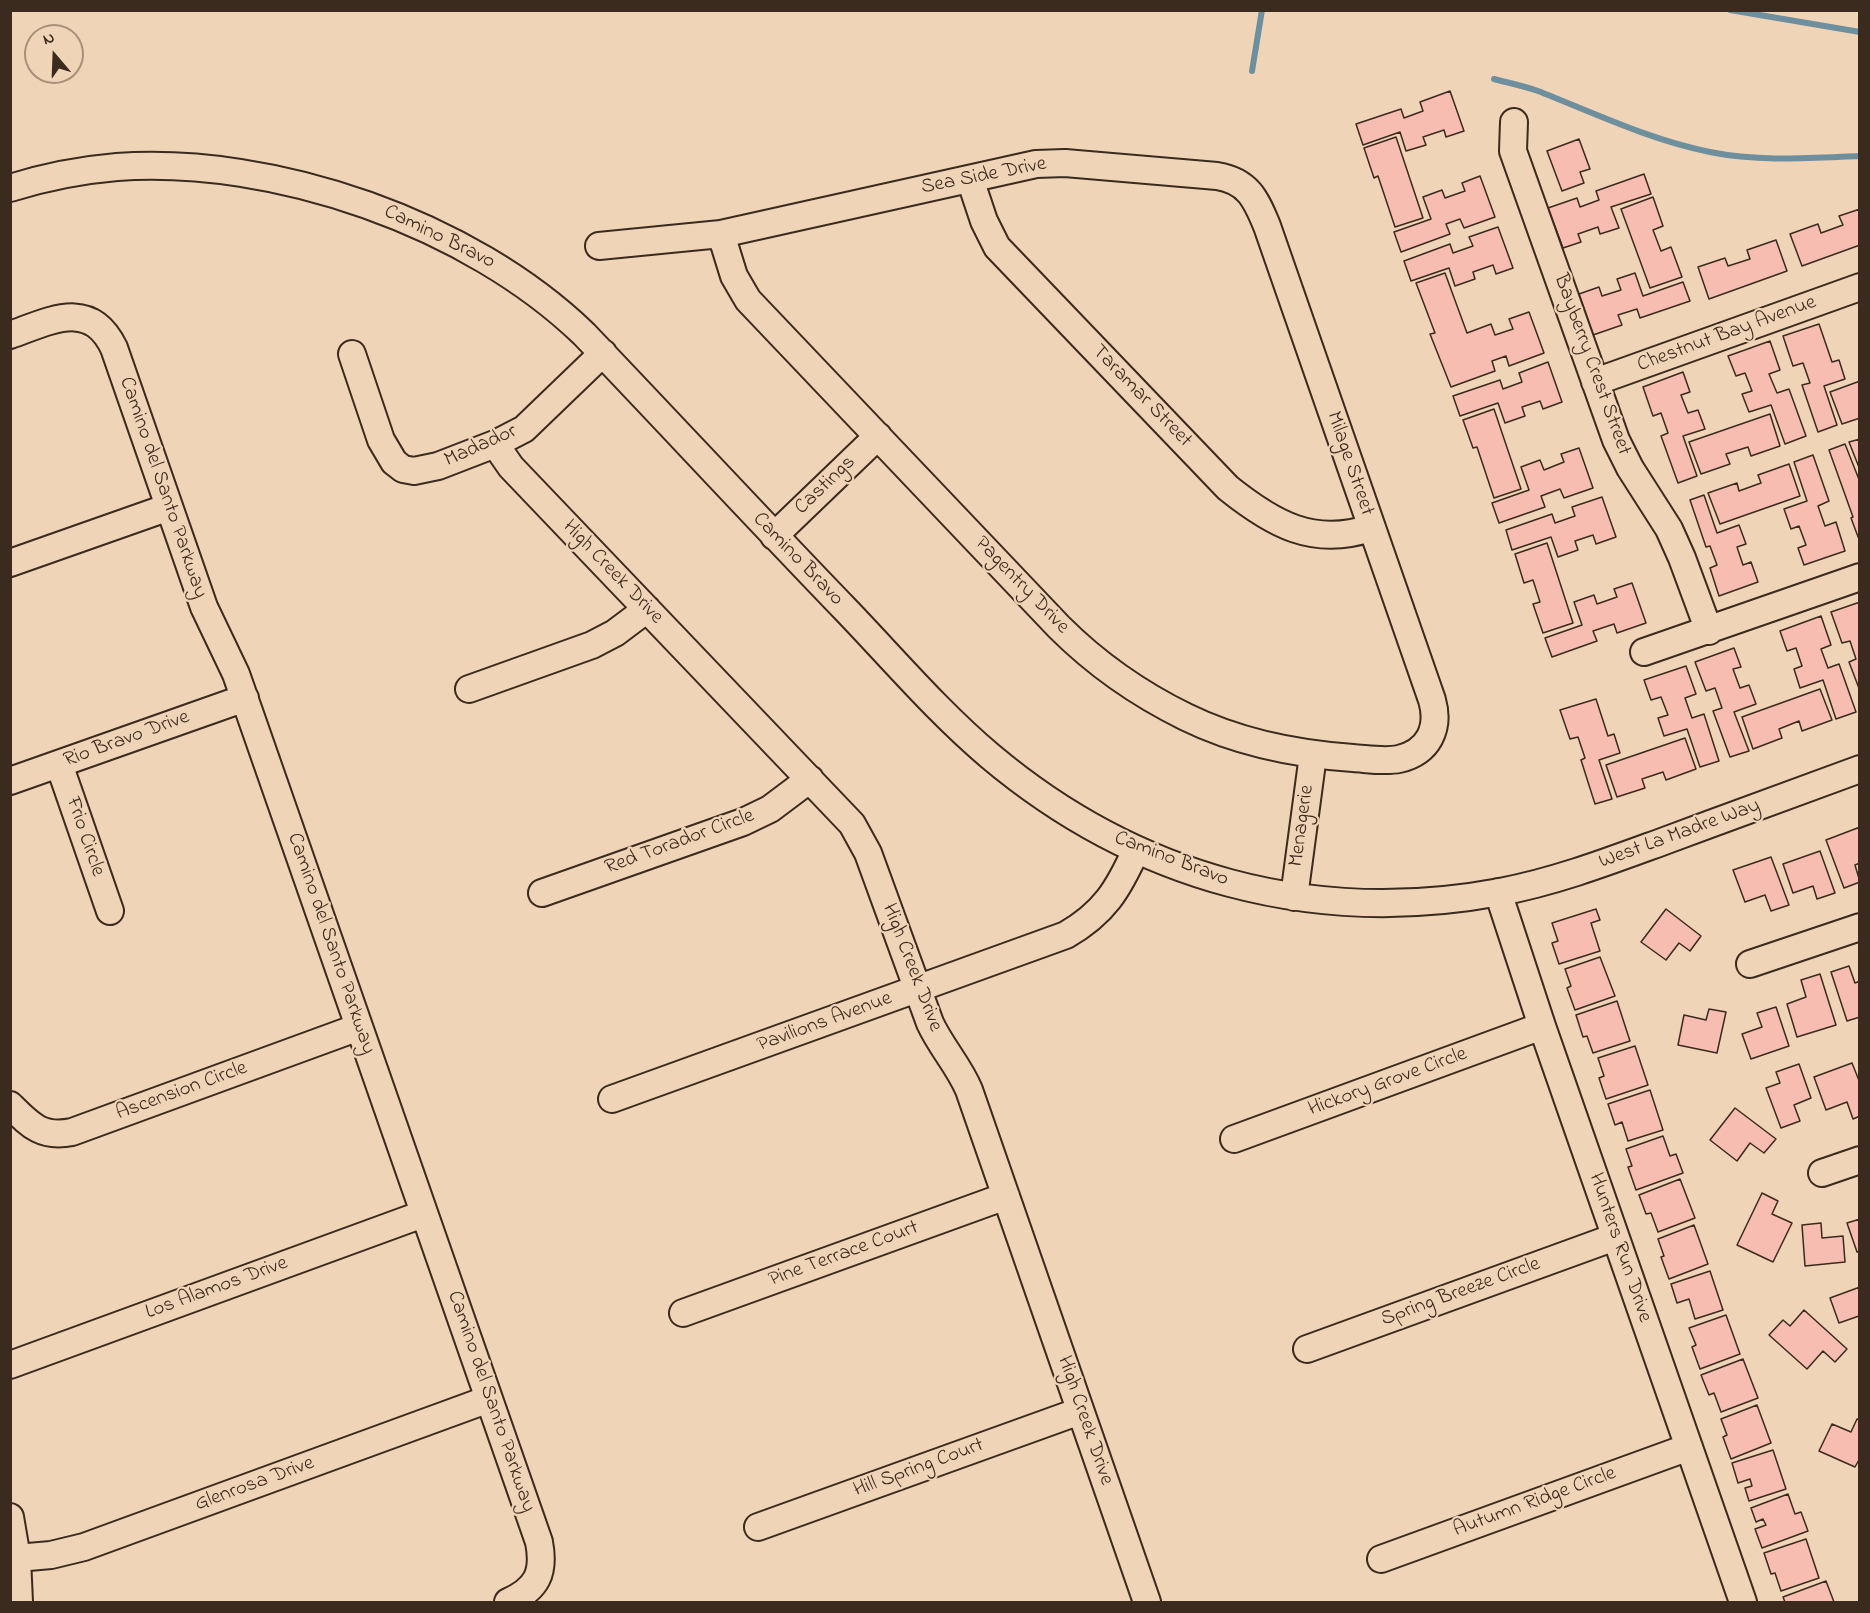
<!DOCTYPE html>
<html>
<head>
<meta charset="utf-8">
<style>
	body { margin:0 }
	#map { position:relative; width:1870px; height:1613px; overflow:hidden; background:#f0d4b7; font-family:"Indie Flower",sans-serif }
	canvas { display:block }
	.frame { position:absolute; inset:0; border:12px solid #3b2a1e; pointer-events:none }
	.north { position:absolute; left:24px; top:24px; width:60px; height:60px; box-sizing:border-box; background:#f0d4b7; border:2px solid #a8907a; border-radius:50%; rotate:341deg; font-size:16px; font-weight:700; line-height:24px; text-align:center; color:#3b2a1e }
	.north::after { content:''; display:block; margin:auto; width:21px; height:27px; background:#3b2a1e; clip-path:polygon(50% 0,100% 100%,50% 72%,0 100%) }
</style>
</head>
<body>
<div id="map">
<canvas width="1870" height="1613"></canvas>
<div class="frame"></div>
<div class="north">N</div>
</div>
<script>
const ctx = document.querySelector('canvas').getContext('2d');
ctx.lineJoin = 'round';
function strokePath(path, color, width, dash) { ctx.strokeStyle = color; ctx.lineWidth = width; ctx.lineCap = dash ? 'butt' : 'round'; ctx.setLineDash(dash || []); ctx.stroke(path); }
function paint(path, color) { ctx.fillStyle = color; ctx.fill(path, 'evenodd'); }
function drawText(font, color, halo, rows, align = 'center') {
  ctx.font = font + ' "Indie Flower",sans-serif'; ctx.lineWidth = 4.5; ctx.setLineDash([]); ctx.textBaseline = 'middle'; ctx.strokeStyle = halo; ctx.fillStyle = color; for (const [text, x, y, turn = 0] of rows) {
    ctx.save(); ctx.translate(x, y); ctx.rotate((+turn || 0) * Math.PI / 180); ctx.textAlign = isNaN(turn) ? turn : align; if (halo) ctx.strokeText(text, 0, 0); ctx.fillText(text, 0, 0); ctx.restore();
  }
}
strokePath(new Path2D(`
	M1730 10 1860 32
	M1252 71 1262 10
	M1494 79C1509 83 1524 86 1538 91 1594 113 1650 140 1710 152 1759 162 1810 158 1860 156`), '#6e8f9d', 6);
const building = new Path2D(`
	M1450 91 1464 131 1446 137 1444 130 1423 137 1426 145 1406 151 1400 132 1363 145 1356 124 1401 109 1404 118 1423 111 1420 102Z
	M1396 137 1423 218 1395 227 1378 176 1374 178 1364 148Z
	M1579 139 1590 169 1580 172 1584 183 1562 191 1547 151Z
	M1644 174 1651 194 1611 207 1619 228 1600 234 1598 227 1578 234 1581 242 1563 248 1548 208 1577 198 1580 207 1599 200 1596 191Z
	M1480 176 1495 217 1464 228 1460 219 1446 224 1450 234 1401 252 1394 232 1431 219 1423 197 1442 190 1445 198 1465 191 1462 183Z
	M1653 197 1663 226 1653 230 1661 251 1671 247 1682 277 1650 288 1621 209Z
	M1860 209V245L1802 266 1790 234 1818 224 1821 233 1843 225 1839 216Z
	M1498 227 1513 268 1496 274 1493 265 1473 272 1475 279 1455 286 1449 268 1411 281 1404 261 1450 244 1453 253 1473 246 1469 237Z
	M1776 240 1787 271 1709 299 1698 267 1725 258 1728 266 1750 259 1747 250Z
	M1445 273 1467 333 1491 324 1495 335 1513 329 1509 319 1529 312 1544 353 1509 366 1506 356 1492 361 1495 371 1451 387 1430 334 1435 333 1416 283Z
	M1635 273 1643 296 1683 282 1690 301 1640 318 1637 309 1618 315 1622 325 1593 335 1579 294 1599 287 1602 296 1621 290 1617 279Z
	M1819 324 1832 362 1839 360 1845 379 1824 386 1837 425 1818 432 1802 385 1810 383 1803 363 1793 366 1783 336Z
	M1770 341 1780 370 1769 374 1777 393 1789 389 1806 436 1785 444 1771 405 1749 412 1742 394 1752 391 1745 373 1736 376 1728 356Z
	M1548 362 1562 402 1543 409 1540 401 1522 407 1525 416 1505 423 1498 403 1460 416 1453 396 1500 380 1503 389 1522 382 1519 373Z
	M1683 372 1690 392 1681 395 1688 413 1698 410 1705 429 1683 436 1697 476 1678 483 1661 436 1668 433 1661 413 1653 416 1643 387Z
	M1860 381V418L1842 424 1830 392Z
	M1494 409 1521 489 1494 498 1477 447 1473 448 1463 420Z
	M1770 414 1780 446 1751 456 1748 447 1726 454 1730 464 1701 474 1689 442Z
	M1860 439V470L1849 442Z
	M1845 444 1860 482V542L1851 518 1853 517 1829 450Z
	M1579 448 1593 488 1564 498 1560 489 1541 496 1545 507 1499 523 1492 503 1529 490 1521 467 1540 460 1544 470 1564 462 1561 454Z
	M1813 455 1829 501 1818 506 1825 526 1836 522 1845 551 1804 565 1798 548 1806 545 1799 526 1791 529 1784 509 1807 501 1794 462Z
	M1789 464 1800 496 1720 524 1708 493 1737 483 1739 491 1761 483 1758 475Z
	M1704 495 1717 533 1739 525 1746 544 1737 547 1743 565 1751 562 1758 582 1719 596 1710 568 1717 565 1710 546 1706 547 1690 500Z
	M1602 497 1616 537 1596 544 1593 535 1575 541 1578 550 1558 557 1551 537 1512 550 1506 530 1552 514 1555 523 1575 516 1572 507Z
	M1547 543 1573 623 1543 633 1533 604 1540 602 1533 580 1524 583 1515 554Z
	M1632 583 1646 623 1617 633 1614 624 1593 631 1597 641 1552 657 1545 638 1582 625 1574 602 1594 595 1597 604 1617 597 1614 589Z
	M1860 602V691L1849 662 1856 659 1850 641 1842 643 1831 612Z
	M1821 616 1831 645 1821 649 1828 668 1839 664 1856 712 1836 719 1823 680 1800 688 1794 669 1802 666 1796 648 1787 651 1780 631Z
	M1734 648 1741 667 1733 669 1740 688 1749 685 1756 704 1734 712 1749 751 1730 757 1713 711 1722 708 1715 688 1706 691 1695 662Z
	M1686 666 1696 694 1685 698 1692 718 1704 714 1719 761 1700 767 1687 729 1664 736 1658 718 1668 715 1661 697 1651 700 1644 680Z
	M1820 689 1832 720 1802 731 1799 721 1779 729 1782 738 1753 749 1742 717Z
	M1596 699 1608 736 1614 734 1620 753 1599 760 1612 799 1595 804 1581 760 1585 758 1578 737 1570 739 1560 710Z
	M1685 738 1696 769 1666 780 1663 772 1642 779 1645 788 1617 797 1606 765Z
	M1860 827V863L1855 865 1860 882 1844 888 1826 840Z
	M1820 851 1835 893 1817 899 1813 886 1793 893 1783 864Z
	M1771 857 1789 905 1771 911 1765 895 1745 902 1733 870Z
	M1596 909 1600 920 1591 923 1600 951 1559 964 1552 943 1558 941 1552 923Z
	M1666 909 1701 936 1690 951 1679 943 1666 960 1641 942Z
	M1600 957 1615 996 1575 1010 1567 988 1571 986 1565 969Z
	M1849 966 1855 983 1860 981V1017L1847 1021 1831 972Z
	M1820 974 1836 1025 1797 1037 1787 1004 1806 997 1801 980Z
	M1617 1001 1630 1041 1593 1053 1587 1036 1583 1037 1576 1015Z
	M1776 1007 1789 1046 1751 1059 1742 1034 1762 1027 1757 1013Z
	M1709 1009 1726 1012 1717 1053 1678 1045 1684 1015 1706 1020Z
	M1635 1046 1648 1085 1606 1099 1599 1078 1604 1076 1598 1058Z
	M1852 1063 1860 1083V1116L1853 1119 1847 1102 1826 1110 1814 1077Z
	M1799 1064 1811 1098 1794 1105 1800 1121 1781 1128 1766 1088 1780 1083 1776 1072Z
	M1650 1090 1663 1130 1628 1141 1622 1122 1615 1125 1608 1104Z
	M1735 1108 1776 1139 1764 1153 1750 1143 1737 1161 1710 1140Z
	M1663 1136 1670 1156 1676 1154 1683 1173 1636 1190 1628 1167 1632 1166 1626 1149Z
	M1680 1179 1695 1218 1658 1232 1651 1213 1646 1214 1639 1195Z
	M1762 1193 1778 1201 1772 1214 1792 1223 1773 1262 1737 1245Z
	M1860 1219V1251L1857 1252 1847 1223Z
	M1821 1223 1822 1238 1843 1236 1845 1262 1805 1266 1802 1225Z
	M1694 1225 1708 1264 1669 1279 1661 1257 1664 1256 1658 1239Z
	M1710 1271 1723 1310 1695 1319 1689 1299 1677 1303 1671 1284Z
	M1860 1287V1318L1859 1316 1839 1323 1830 1298Z
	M1804 1310 1847 1349 1835 1362 1823 1351 1807 1369 1769 1335 1783 1320 1790 1326Z
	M1726 1315 1740 1354 1700 1369 1692 1347 1696 1345 1689 1328Z
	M1743 1359 1758 1398 1721 1412 1714 1393 1709 1395 1701 1375Z
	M1757 1405 1771 1443 1731 1459 1723 1437 1727 1435 1721 1419Z
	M1857 1419 1860 1420V1458L1855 1467 1819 1451 1832 1424 1851 1432Z
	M1773 1450 1786 1489 1749 1501 1745 1488 1752 1486 1750 1479 1738 1483 1732 1463Z
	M1788 1494 1795 1514 1801 1512 1808 1531 1762 1548 1755 1529 1766 1525 1763 1519 1756 1522 1751 1508Z
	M1806 1539 1819 1578 1781 1591 1775 1573 1771 1574 1764 1553Z
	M1826 1581 1834 1602H1785L1783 1597Z`);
paint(building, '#f7bdb0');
strokePath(building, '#3b2a1e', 1.5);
const minor = new Path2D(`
	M1514 122 1513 151 1616 440 1630 468 1669 529 1682 558 1709 631
	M970 179 984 221 997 247 1228 488C1273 524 1313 547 1371 528
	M10 188C45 177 81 170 117 167 276 156 470 224 584 334 672 426 758 519 846 610 893 659 938 712 990 756 1135 878 1313 927 1500 892 1558 881 1612 860 1667 840 1731 816 1795 793 1860 769
	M599 246 721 234 1036 164 1065 163 1217 176C1248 181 1256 199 1267 226L1432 700C1440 728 1429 752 1399 759 1385 762 1368 759 1353 758 1295 754 1239 743 1186 717 1139 694 1096 664 1059 627L748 300 734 276 721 234
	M10 335C50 321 90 298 114 348L204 607 236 674 539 1542C545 1573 537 1589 508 1602
	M352 354 381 440 394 462 403 469 414 471 438 466 495 444 524 429 603 353
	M1595 382 1860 287
	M495 444 511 467 852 824 868 853 930 1023C941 1047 959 1066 969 1090L1147 1602
	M774 536 878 436
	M10 563 169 507
	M1644 652 1860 577
	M469 689 592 645 615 633 647 609
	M59 764 110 911
	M10 781 245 698
	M1498 892 1542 1026 1743 1602
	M542 893 743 822 770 809 810 779
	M1294 897 1313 755
	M1750 964 1860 927
	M612 1099 1066 935C1104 913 1118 890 1136 850
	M10 1105C31 1126 42 1138 72 1132L359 1027
	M1234 1139 1542 1026
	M1822 1173 1860 1160
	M683 1313 1006 1196
	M1307 1349 1615 1237
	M10 1365 423 1214
	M10 1517 17 1558 19 1602
	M758 1527 1080 1411
	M17 1558 51 1555 84 1547 489 1399
	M1381 1559 1689 1447`);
strokePath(minor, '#3b2a1e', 30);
strokePath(minor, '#f0d4b7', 26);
drawText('21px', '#3b2a1e', '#f0d4b7', [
	["Sea Side Drive",984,177,-11],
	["Camino Bravo",439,238,26],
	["Chestnut Bay Avenue",1727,335,-20],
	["Bayberry Crest Street",1591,365,70],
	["Taramar Street",1141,397,46],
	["Madador",481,447,-24],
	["Milage Street",1349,464,71],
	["Castings",826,486,-44],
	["Camino del Santo Parkway",162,488,71],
	["Camino Bravo",797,560,46],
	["High Creek Drive",612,573,46],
	["Pagentry Drive",1021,586,46],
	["Rio Bravo Drive",127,740,-20],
	["Menagerie",1303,826,-82],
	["West La Madre Way",1680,835,-20],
	["Frio Circle",84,837,71],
	["Red Torador Circle",680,843,-20],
	["Camino Bravo",1171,860,21],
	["Camino del Santo Parkway",330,944,71],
	["High Creek Drive",911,968,69],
	["Pavilions Avenue",825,1023,-20],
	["Hickory Grove Circle",1388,1083,-20],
	["Ascension Circle",182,1092,-20],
	["Hunters Run Drive",1619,1248,71],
	["Pine Terrace Court",844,1255,-20],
	["Los Alamos Drive",217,1289,-20],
	["Spring Breeze Circle",1461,1293,-20],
	["Camino del Santo Parkway",490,1402,71],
	["High Creek Drive",1084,1421,71],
	["Hill Spring Court",919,1469,-20],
	["Glenrosa Drive",255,1485,-20],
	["Autumn Ridge Circle",1535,1503,-20]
]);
</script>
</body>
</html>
